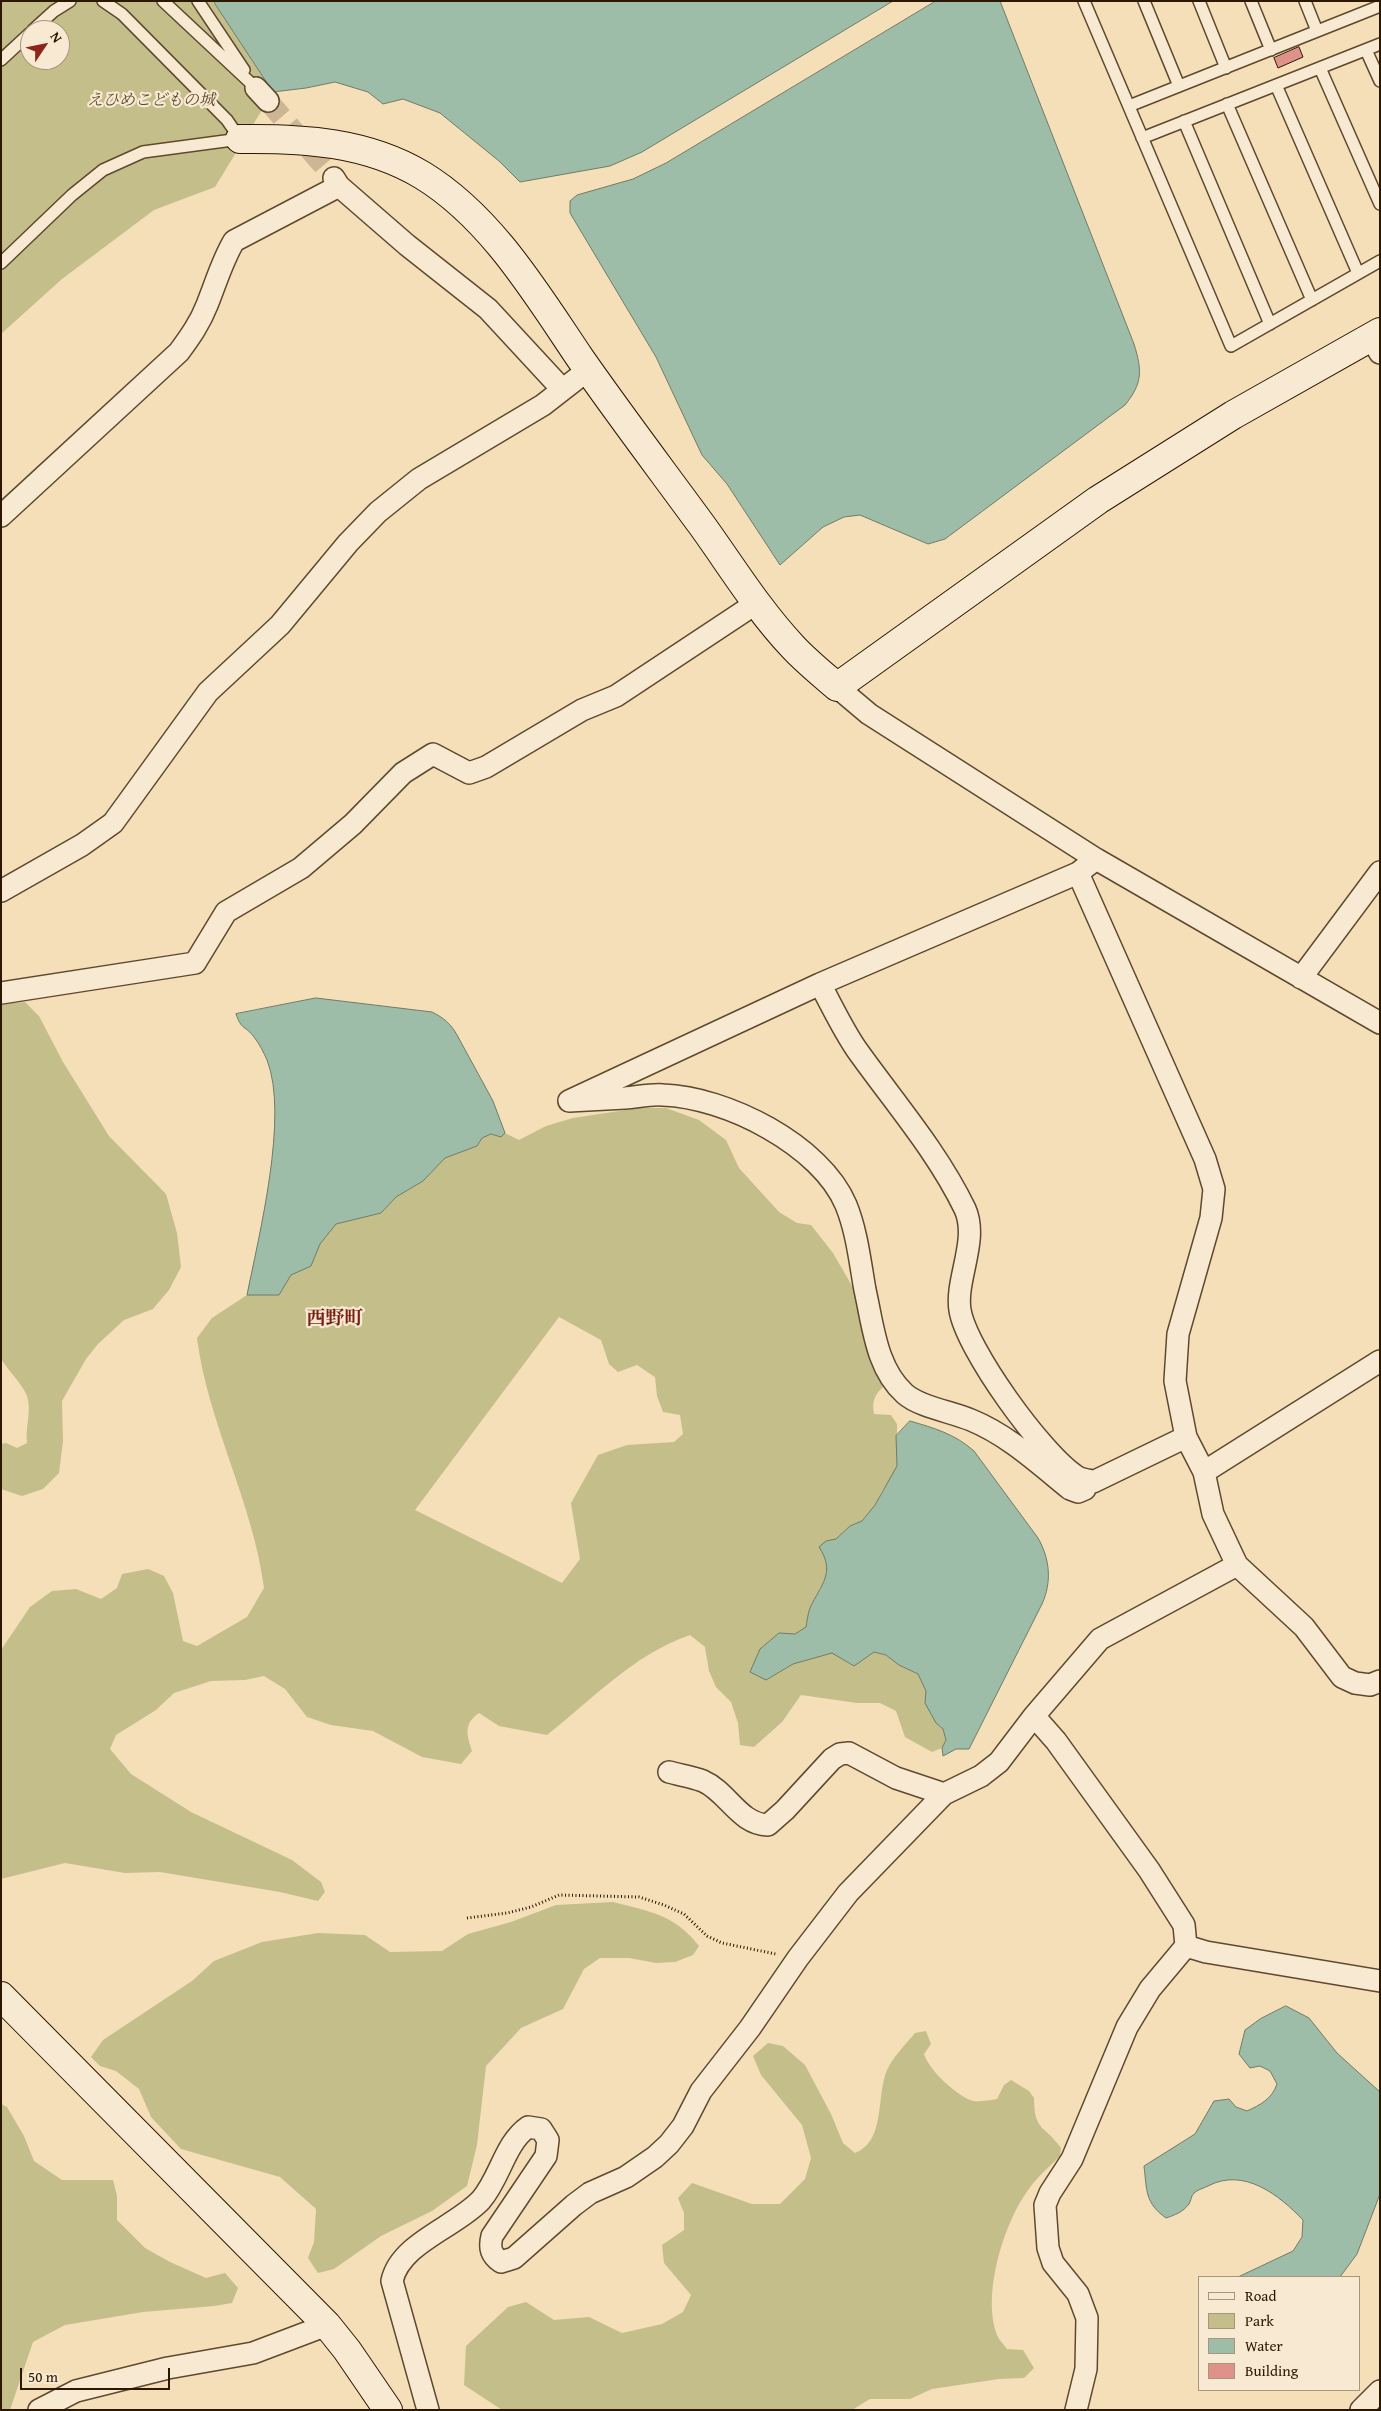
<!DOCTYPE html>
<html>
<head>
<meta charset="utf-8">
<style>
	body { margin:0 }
	#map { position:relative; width:1381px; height:2411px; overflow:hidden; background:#f4dfb9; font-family:"Gentium Book Plus",serif }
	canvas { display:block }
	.frame { position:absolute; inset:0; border:2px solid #2d1700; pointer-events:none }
	.legend { position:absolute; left:1198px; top:2276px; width:162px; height:115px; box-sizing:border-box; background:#f8ead2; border:1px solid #a7967e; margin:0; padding:6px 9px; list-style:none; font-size:15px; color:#2d1700 }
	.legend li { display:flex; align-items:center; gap:10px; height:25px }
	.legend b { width:25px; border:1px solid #a7967e }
	.north { position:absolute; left:20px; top:20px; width:50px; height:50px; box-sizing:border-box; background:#f8ead2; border:1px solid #a7967e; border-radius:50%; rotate:56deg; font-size:14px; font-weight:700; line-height:20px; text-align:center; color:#2d1700 }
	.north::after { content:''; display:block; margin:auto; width:18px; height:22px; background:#8f2418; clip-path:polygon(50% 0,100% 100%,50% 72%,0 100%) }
	.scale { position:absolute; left:20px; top:2368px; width:150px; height:22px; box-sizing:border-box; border:2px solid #2d1700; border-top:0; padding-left:6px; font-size:15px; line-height:18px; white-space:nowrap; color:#2d1700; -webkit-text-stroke:4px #f8ead2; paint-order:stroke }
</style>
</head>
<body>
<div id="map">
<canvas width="1381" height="2411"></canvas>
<div class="frame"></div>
<ul class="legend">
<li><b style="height:6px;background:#f8ead2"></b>Road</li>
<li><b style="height:14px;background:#c4bf8a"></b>Park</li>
<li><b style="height:14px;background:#9dbda9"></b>Water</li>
<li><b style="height:14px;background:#df9289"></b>Building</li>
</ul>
<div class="north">N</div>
<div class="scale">50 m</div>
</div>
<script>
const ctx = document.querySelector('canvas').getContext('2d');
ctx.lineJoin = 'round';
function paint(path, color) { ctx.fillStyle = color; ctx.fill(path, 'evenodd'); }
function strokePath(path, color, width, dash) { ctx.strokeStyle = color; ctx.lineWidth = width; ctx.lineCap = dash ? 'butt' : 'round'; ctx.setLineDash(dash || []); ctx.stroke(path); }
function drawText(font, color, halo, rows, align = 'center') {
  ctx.font = font + ' "Gentium Book Plus","Noto Serif JP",serif'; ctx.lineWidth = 4.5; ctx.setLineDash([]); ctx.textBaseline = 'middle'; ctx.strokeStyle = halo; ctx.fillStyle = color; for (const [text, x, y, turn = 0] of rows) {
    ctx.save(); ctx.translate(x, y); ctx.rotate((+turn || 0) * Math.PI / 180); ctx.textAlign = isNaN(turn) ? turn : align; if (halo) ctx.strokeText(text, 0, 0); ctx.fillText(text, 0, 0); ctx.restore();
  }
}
paint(new Path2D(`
	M1 1H215V4L273 92 215 187 154 210 62 279 1 334ZM30 30H60V60H30Z
	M25 1002 39 1016 63 1062 109 1136 166 1194 177 1233 181 1267 169 1290 153 1309 124 1320 98 1344 86 1359 62 1401 63 1441 59 1473 43 1489 22 1496 1 1489V1444L6 1443 17 1448 27 1443C25 1428 32 1410 27 1396 23 1385 8 1370 1 1359V1004Z
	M639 1108H666L699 1120 726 1140 739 1168 779 1212 797 1223 811 1225 833 1253 862 1303 883 1387C874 1395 872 1402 874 1414L891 1415 897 1424V1466L890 1482 882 1491 875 1505 862 1521 850 1526 836 1539 826 1541 828 1573 810 1608 806 1627 795 1634 779 1633 760 1649 766 1680 793 1664 832 1652 853 1666 874 1652 886 1655 899 1665 918 1674 926 1691 936 1723 943 1729 946 1740 942 1748 932 1752 905 1737 896 1711 880 1703H857L801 1695 782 1722 754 1747 740 1745 738 1723 731 1702 716 1687 709 1671 705 1647 690 1635C633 1655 594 1698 547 1735L499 1726 479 1713C463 1724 467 1735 472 1751L461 1764 422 1757 373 1731 331 1725 307 1717 285 1689 264 1676 245 1680 211 1681 174 1693 156 1710 116 1735 110 1749 131 1774 191 1812 292 1860 321 1882 325 1892 318 1901 280 1892 160 1872 125 1873 65 1863 1 1879V1650L30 1607 52 1591 76 1589 101 1599 117 1588 122 1574 148 1569 164 1576 173 1593 183 1641 197 1646 247 1617 264 1588C253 1502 208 1424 197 1338L212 1318 247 1295H279L291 1274 311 1266 320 1244 336 1224 381 1213 396 1197 423 1181 445 1158 477 1146 482 1138 491 1134 501 1137 505 1133 519 1140 546 1126 573 1118ZM559 1317 601 1340 609 1364 618 1372 637 1365 655 1377 657 1396 663 1412 680 1415 683 1434 674 1442 627 1445 598 1455 571 1503 580 1559 562 1583 415 1510Z
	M613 1902C651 1912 674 1914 699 1946L693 1955 675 1962 656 1963 629 1958H600L584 1969 563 2009 521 2028 486 2066 477 2145 467 2186 432 2211 381 2236 334 2269 318 2273 308 2258 314 2242 316 2209 280 2177 181 2149 151 2117 139 2089 116 2071 100 2066 91 2057 103 2040 192 1981 214 1961 262 1942 318 1933 365 1935 390 1952 442 1951 468 1934 511 1922 556 1905Z
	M926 2031 931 2044 924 2054C929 2070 954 2093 970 2100 976 2103 989 2100 997 2099L1004 2085 1011 2080 1029 2091 1034 2098C1034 2132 1045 2125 1061 2148L1060 2156C1048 2168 1035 2179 1026 2193 1003 2226 981 2298 998 2337 1000 2341 1004 2345 1007 2349L1023 2350 1034 2368 1024 2378 999 2379 932 2389 910 2399H870L852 2410H502L464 2385 466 2346 508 2307 526 2302 554 2320 589 2317 622 2333 662 2324 683 2312 691 2295 664 2263 662 2245 684 2230V2213L678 2198 692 2183 752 2204H780L805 2179 811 2158 802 2125 761 2075 753 2056 768 2043 783 2046 805 2065 831 2114 843 2143 855 2153C886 2141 876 2096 887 2070 893 2057 906 2044 915 2033Z
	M1 2104 7 2107 24 2136 34 2161 62 2180H113L117 2196V2220L145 2248 170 2262 206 2278 225 2273 238 2288 232 2303 214 2306 143 2312 65 2325 33 2342 10 2410H1Z`), '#c4bf8a');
const water = new Path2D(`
	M215 1H893L642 152 610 166 520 182 499 161 440 113 403 99 383 104 368 92 335 82 306 88 273 92 215 4Z
	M936 1H1000L1134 344C1142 370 1143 383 1125 405L945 539 928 544 860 515 844 517 823 527 780 565 727 484 702 455 656 357 570 213V201L577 195 633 179 666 163Z
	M316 998 432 1012C444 1018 451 1024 457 1035L493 1101 505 1133 501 1137 491 1134 482 1138 477 1146 445 1158 423 1181 396 1197 381 1213 336 1224 320 1244 311 1266 291 1275 279 1295H247C259 1235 289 1116 267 1060 264 1053 259 1043 254 1037 246 1026 241 1030 236 1014Z
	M910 1421C934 1428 955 1434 974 1451L1038 1538C1050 1559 1052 1582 1042 1604L969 1749H956L943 1756 942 1748 946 1740 943 1729 936 1723 925 1703 926 1691 918 1674 899 1665 886 1655 874 1652 854 1666 832 1653 793 1664 766 1680 750 1672 760 1649 779 1633 795 1634 806 1627C807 1621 808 1613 810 1608 821 1584 836 1573 819 1547L826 1541 836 1539 850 1526 862 1521 875 1505 897 1466 896 1436Z
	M1286 2006 1309 2018 1337 2053 1380 2092V2194L1357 2254 1340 2277H1238L1293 2251 1302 2237 1303 2220C1279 2195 1244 2167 1208 2186 1204 2188 1197 2190 1194 2193 1191 2196 1191 2201 1189 2204 1183 2212 1175 2215 1166 2218 1145 2203 1147 2191 1144 2166L1195 2134 1214 2101 1229 2099 1236 2107 1247 2111C1260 2105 1272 2099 1277 2084L1270 2071 1260 2066 1250 2068 1239 2054 1245 2030 1260 2019Z`);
paint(water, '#9dbda9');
strokePath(water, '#707b65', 1);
const building = new Path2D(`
	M1299 47 1303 57 1278 68 1274 58Z`);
paint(building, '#df9289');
strokePath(building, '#2d1700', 1);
strokePath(new Path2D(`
	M268 101 334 178`), '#ccb794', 21, [21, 11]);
const lane = new Path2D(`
	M163 1 256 88
	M198 1 244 70
	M1084 1 1231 346 1380 261
	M1144 1 1179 86
	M1199 1 1226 68
	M1251 1 1271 50
	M1305 1 1317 31
	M33 30 54 11 70 1
	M1366 50 1380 81
	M1 60 30 33
	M1320 68 1380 204
	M1276 85 1358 273
	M1227 104 1312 300
	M1129 106 1380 6
	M1184 121 1270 324
	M1142 138 1380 44
	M1 263 72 195 103 170 143 152 240 139 227 120 122 14 103 1`);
const street = new Path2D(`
	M256 88 268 101
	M334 178 339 186 407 245 488 309 562 389
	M1371 337 1380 353
	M1 516 179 352C190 337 200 323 207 305 216 283 222 261 234 241L339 186
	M837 687 869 714 1096 859 1380 1023
	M1078 873 1205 1159 1214 1189 1211 1218 1178 1334 1175 1381 1186 1437 1204 1472 1213 1514 1237 1565 1304 1627 1342 1677 1355 1683 1370 1685 1380 1681
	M1 891 82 845 113 823 208 692 280 625 348 543 378 512 419 479 543 405 588 370
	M1301 978 1380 872
	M820 984C832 1006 843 1030 857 1050 894 1102 937 1151 965 1209 979 1240 955 1280 960 1310 966 1349 1042 1454 1076 1476 1080 1479 1088 1480 1093 1482L1186 1437
	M1 993 195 963 226 912 301 868 353 824 403 773 433 754 469 773 486 767 582 710 616 696 758 602
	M1204 1472 1380 1361
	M1088 1480 1085 1489 1078 1492 1070 1489C1039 1464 1008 1435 971 1420 952 1412 920 1407 905 1394 876 1368 873 1325 865 1290 860 1262 857 1232 846 1205 821 1145 726 1097 663 1095 650 1094 638 1097 625 1098 606 1099 588 1100 569 1101L820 984 1078 873 1096 859
	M1034 1716 1056 1741 1149 1870 1184 1925 1186 1946 1150 1989 1127 2027 1072 2159 1050 2193 1045 2205 1048 2248 1053 2263 1078 2294 1087 2318 1086 2369 1076 2410
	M669 1772C680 1775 693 1777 703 1781 728 1792 739 1824 768 1825L785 1810 832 1759 840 1754 849 1753 896 1778 944 1794
	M1186 1946 1206 1952 1380 1981
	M39 2410 76 2391 168 2368 253 2353 327 2325
	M428 2410 392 2281C400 2243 456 2227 481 2200 500 2178 505 2143 528 2127L541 2129 548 2140 546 2156 492 2236C489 2248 491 2255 501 2262L514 2258 574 2205 590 2193 626 2177 655 2157 669 2144 683 2126 701 2091 750 2028 798 1958 848 1893 944 1794 981 1776 999 1762 1034 1716 1100 1639 1237 1565
	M1361 2410 1380 2391`);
const secondary = new Path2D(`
	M240 139C303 138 367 142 422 175 491 217 536 293 580 358 619 414 660 468 701 524 730 564 758 610 793 647 806 661 822 674 837 687L1098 500 1233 415 1380 332
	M1 1996 327 2325 347 2350 388 2410`);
strokePath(lane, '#5f492e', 14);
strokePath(street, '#5f492e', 24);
strokePath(secondary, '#2d1700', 30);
strokePath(new Path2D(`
	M467 1918 507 1913 531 1907 559 1895 639 1897 664 1905 684 1914 707 1936 722 1943 776 1954`), '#2d1700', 3, [1, 2.5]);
strokePath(lane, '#f8ead2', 11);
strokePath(street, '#f8ead2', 21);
strokePath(secondary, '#f8ead2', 28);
drawText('italic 16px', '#5a4929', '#f8ead2', [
	["えひめこどもの城",151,101]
]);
drawText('bold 19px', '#7a1f14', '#f8ead2', [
	["西野町",335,1319]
]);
</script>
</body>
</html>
